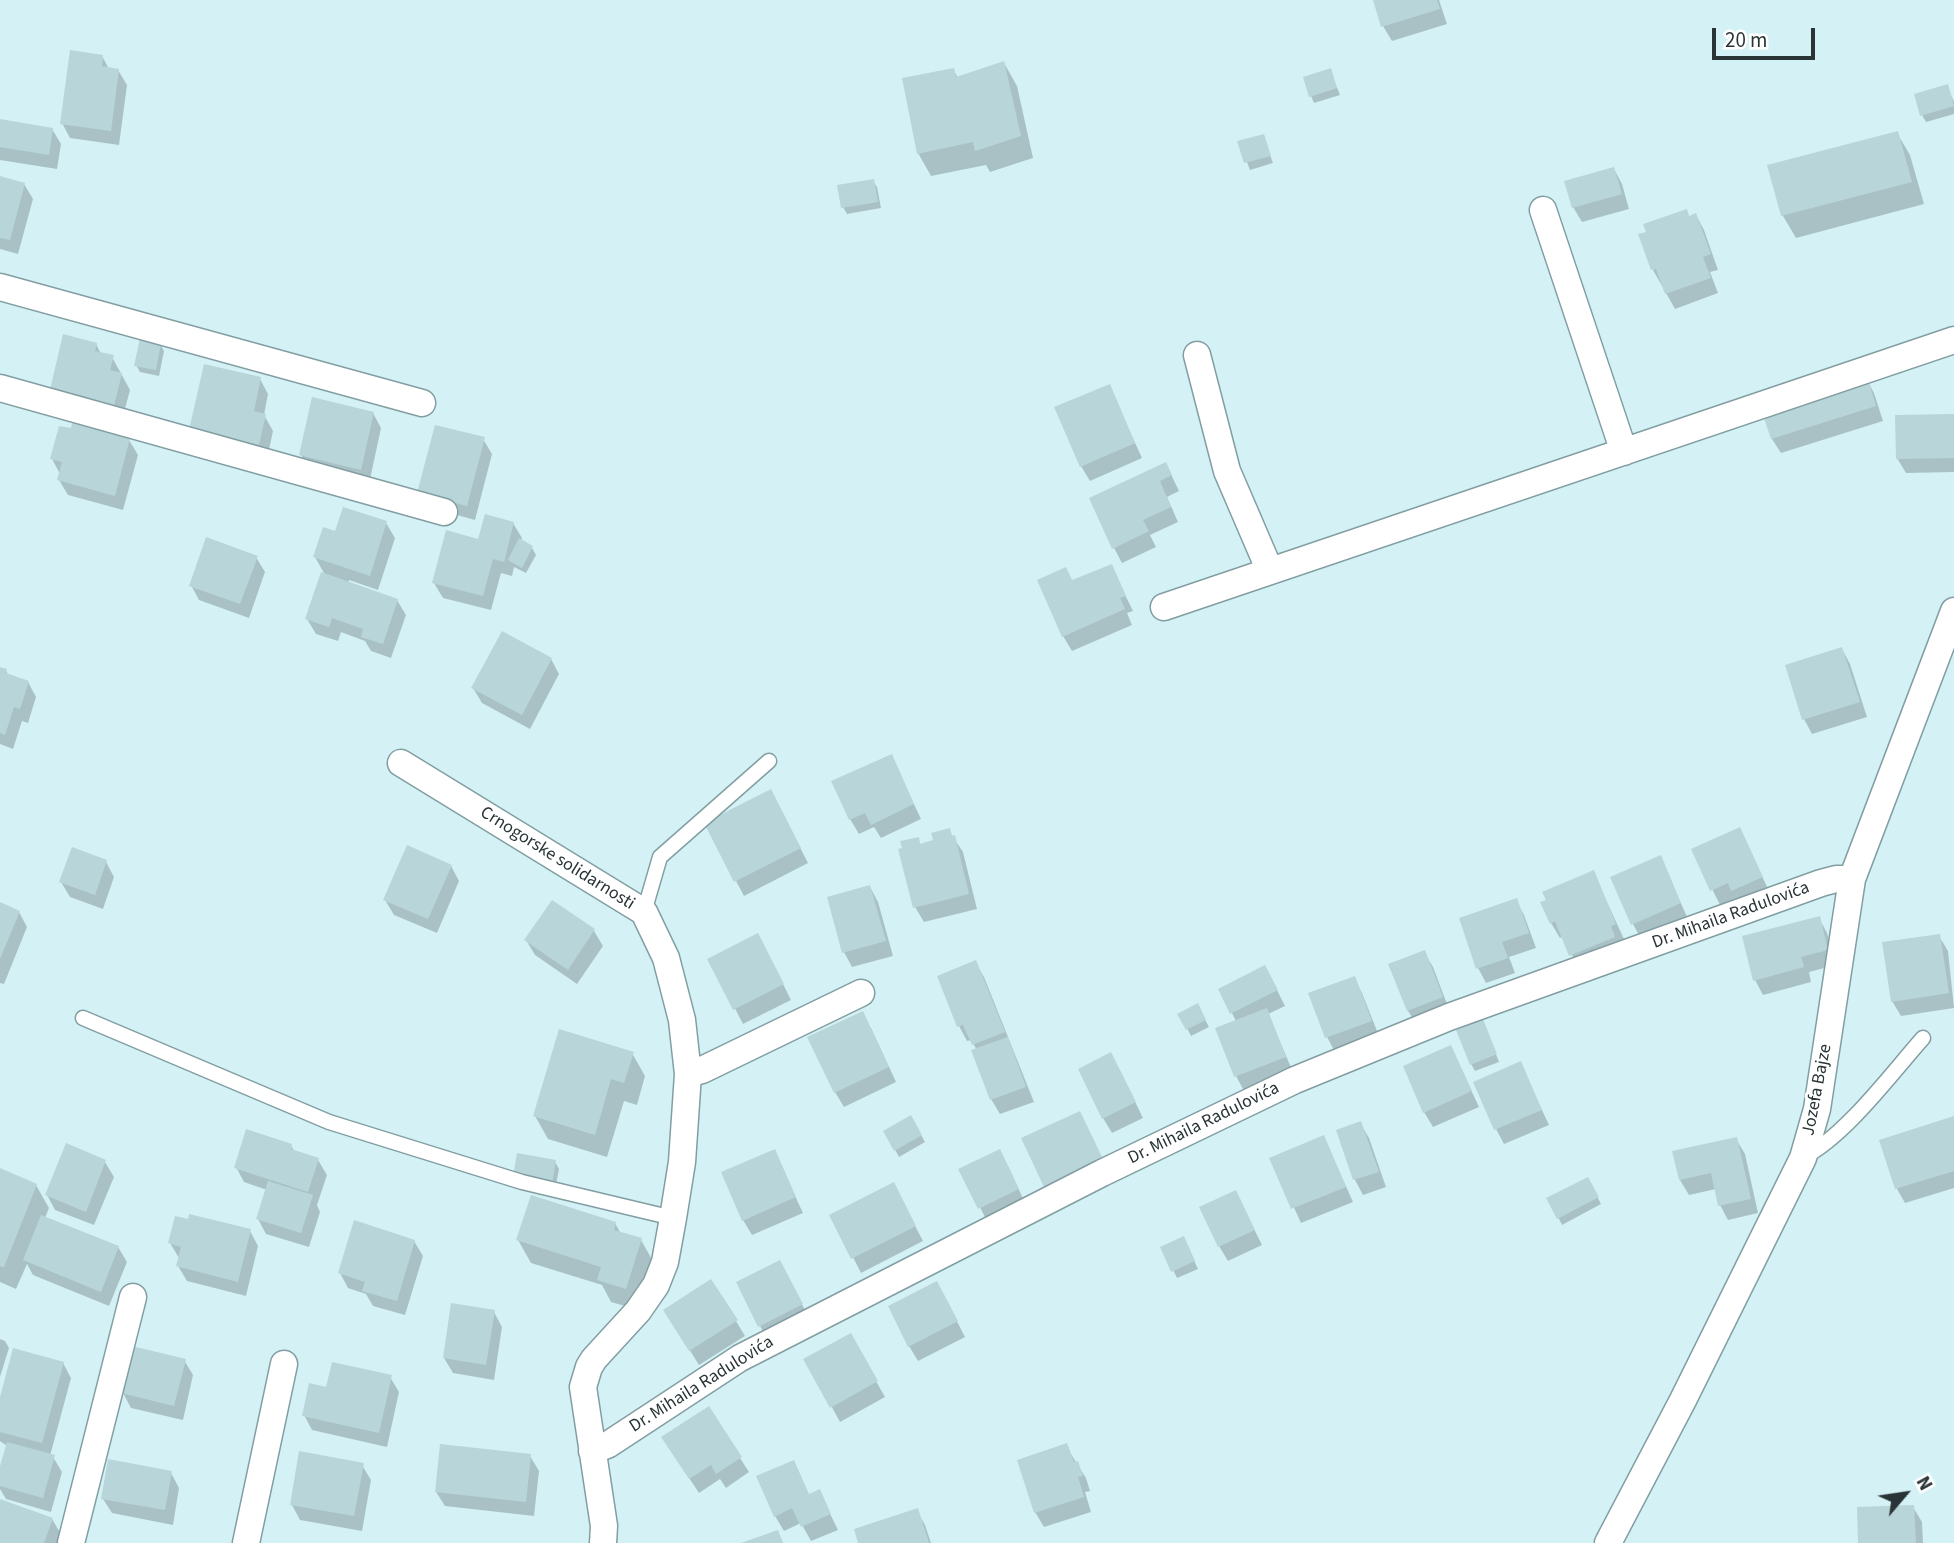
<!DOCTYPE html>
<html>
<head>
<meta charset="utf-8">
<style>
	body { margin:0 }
	#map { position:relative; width:1954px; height:1543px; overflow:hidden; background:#d4f2f6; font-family:"Source Sans 3",sans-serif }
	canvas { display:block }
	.north { position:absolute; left:1870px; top:1459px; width:70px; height:70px; -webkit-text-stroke:5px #fff; paint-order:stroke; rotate:61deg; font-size:19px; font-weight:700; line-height:28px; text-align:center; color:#293436 }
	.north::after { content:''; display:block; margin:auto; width:24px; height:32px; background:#293436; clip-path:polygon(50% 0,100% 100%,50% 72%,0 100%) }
	.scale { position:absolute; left:1712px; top:28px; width:103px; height:32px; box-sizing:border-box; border:4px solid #293436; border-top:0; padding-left:9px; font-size:21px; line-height:24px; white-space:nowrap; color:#293436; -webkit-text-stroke:5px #fff; paint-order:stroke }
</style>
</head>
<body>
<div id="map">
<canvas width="1954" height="1543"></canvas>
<div class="north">N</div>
<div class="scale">20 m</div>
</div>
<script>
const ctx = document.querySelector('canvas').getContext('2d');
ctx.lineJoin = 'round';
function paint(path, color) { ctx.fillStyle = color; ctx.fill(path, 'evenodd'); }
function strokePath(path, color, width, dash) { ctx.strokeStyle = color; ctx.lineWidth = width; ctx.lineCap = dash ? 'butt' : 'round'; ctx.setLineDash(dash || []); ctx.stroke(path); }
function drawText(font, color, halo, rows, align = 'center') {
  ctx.font = font + ' "Source Sans 3",sans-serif'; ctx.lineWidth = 6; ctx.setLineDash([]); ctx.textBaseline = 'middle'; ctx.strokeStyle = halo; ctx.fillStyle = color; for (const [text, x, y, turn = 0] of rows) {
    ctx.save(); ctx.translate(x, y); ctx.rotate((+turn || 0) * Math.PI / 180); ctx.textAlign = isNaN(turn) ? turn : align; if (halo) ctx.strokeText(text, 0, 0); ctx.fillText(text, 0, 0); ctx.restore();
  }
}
paint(new Path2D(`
	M1375 0H1439L1447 24 1392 41 1383 26Z
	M102 56 109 69 118 70 127 85 119 145 70 138 62 123Z
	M1004 63 1017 86 1033 158 990 172 986 165 931 176 918 153 953 69 958 78Z
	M1330 70 1340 95 1314 103 1311 96Z
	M1947 86 1954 102V114L1926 122 1922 115Z
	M0 121 52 129 61 144 57 169 0 160Z
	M1897 133 1910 155 1924 204 1796 238 1783 216 1769 167Z
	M1263 136 1273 163 1250 170 1239 142Z
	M1614 169 1622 184 1629 209 1582 222 1573 207Z
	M0 177 24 184 33 199 18 254 0 249Z
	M873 181 877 187 881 208 847 214 843 207Z
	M1696 215 1704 230 1718 270 1710 272 1718 293 1675 309 1653 270 1690 217Z
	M96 344 101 354 112 357 130 390 121 424 59 409Z
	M160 344 164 351 159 376 140 372 136 365Z
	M1866 378 1874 393 1883 421 1781 453 1772 439 1763 411Z
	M260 379 268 394 264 415 273 431 267 459 200 445Z
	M1109 386 1142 458 1090 481 1081 466Z
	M373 413 381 428 369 484 309 470 301 455Z
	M1954 416V472L1906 473 1897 458Z
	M483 439 492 454 475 520 428 507Z
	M129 440 138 455 123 510 68 495 59 480 60 474 52 459Z
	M1166 464 1179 491 1167 497 1178 522 1150 535 1156 547 1122 563 1114 548Z
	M386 523 395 538 378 590 349 580 348 583 397 600 406 615 391 658 371 651 365 641 341 632 338 641 316 634 307 619 325 575 315 557 336 533Z
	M513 523 522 538 521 542 532 548 536 555 526 573 514 567 512 576 501 573 491 610 443 598 434 583 479 541Z
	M256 557 265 572 249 618 199 600 191 585Z
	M1111 566 1133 611 1127 613 1132 625 1072 651 1063 636 1072 582Z
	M1842 649 1850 664 1867 717 1812 734 1804 719 1787 666Z
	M551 659 559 674 530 729 482 703 473 688Z
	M0 669 6 671 9 676 28 682 36 697 28 723 22 721 13 749 0 744Z
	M891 756 921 819 881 838 874 827 859 834 850 819Z
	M779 806 808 863 744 896 736 881Z
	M1740 830 1770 893 1741 905 1737 898 1720 905 1693 850Z
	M949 831 963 852 977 909 924 922 915 907 918 839 921 845 935 842Z
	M1660 857 1688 919 1641 939 1633 924Z
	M106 862 114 877 103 909 70 897 61 882Z
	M451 866 459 881 437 933 394 915 385 900Z
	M1593 872 1624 939 1618 942 1622 952 1579 970 1563 936 1560 938 1551 923Z
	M870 887 878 902 893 956 852 967 844 952Z
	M1516 901 1524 915 1536 948 1509 957 1515 973 1486 983 1478 968Z
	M552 902 594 931 603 946 577 984 535 955 526 940Z
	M0 904 19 912 27 927 4 984 0 983Z
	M1819 918 1827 933 1836 965 1809 972 1811 982 1763 995 1755 980Z
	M1939 936 1948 951 1954 1008 1901 1016 1892 1001Z
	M766 950 791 1000 743 1024 710 960Z
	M1424 952 1433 967 1450 1012 1417 1025 1408 1011 1391 965Z
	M975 962 984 977 1034 1102 1000 1114 991 1099 977 1050 971 1040 967 1041 959 1026 939 977Z
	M1354 978 1362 993 1379 1036 1335 1052 1327 1037 1310 994Z
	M1273 982 1285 1006 1268 1014 1293 1072 1244 1091 1236 1076 1217 1029 1236 1021 1220 990Z
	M1197 1005 1209 1027 1191 1036 1180 1014Z
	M871 1028 896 1082 844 1107 835 1092Z
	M1486 1028 1499 1062 1475 1071 1471 1064Z
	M1451 1047 1479 1107 1433 1127 1424 1112Z
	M632 1053 645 1076 637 1105 624 1101 607 1157 548 1139 535 1116Z
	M1520 1063 1549 1125 1504 1144 1496 1129Z
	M1119 1069 1143 1118 1112 1133 1103 1118Z
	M911 1117 925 1142 899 1157 885 1131Z
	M1954 1118V1188L1905 1203 1897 1189 1881 1141Z
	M1360 1123 1369 1138 1386 1187 1363 1195 1355 1180 1338 1131Z
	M1324 1137 1353 1202 1301 1223 1272 1159Z
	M1736 1139 1745 1154 1758 1213 1728 1220 1720 1205 1716 1189 1689 1195 1680 1180 1674 1152Z
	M291 1146 295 1152 318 1160 327 1175 317 1205 320 1212 309 1247 266 1234 258 1219 267 1190 244 1182 236 1167Z
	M774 1151 803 1213 752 1235 743 1220Z
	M519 1155 555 1162 559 1169 555 1190Z
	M105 1162 114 1177 94 1225 55 1210 47 1195Z
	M1008 1166 1026 1205 988 1223 961 1170Z
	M0 1170 36 1185 49 1208 45 1218 118 1247 127 1262 109 1306 33 1275 27 1264 16 1289 0 1282Z
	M1588 1179 1601 1204 1562 1225 1549 1199Z
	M901 1199 923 1241 861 1273 832 1216Z
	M1243 1207 1262 1245 1228 1261 1219 1246Z
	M615 1223 621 1234 641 1240 654 1263 639 1310 611 1302 602 1285 531 1263 518 1240Z
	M250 1231 258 1246 246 1296 187 1281 178 1266 179 1258 170 1243Z
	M414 1241 423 1256 405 1315 373 1306 366 1294 348 1288 340 1273Z
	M1187 1245 1198 1269 1177 1278 1162 1248Z
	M788 1277 810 1320 768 1340 760 1326Z
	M945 1298 965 1337 918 1361 909 1346Z
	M494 1312 502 1327 494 1380 453 1373 444 1358Z
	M736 1321 745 1336 699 1365 674 1325Z
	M850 1335 885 1397 840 1422 806 1360Z
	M0 1339 5 1341 9 1348 0 1377Z
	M184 1360 193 1375 183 1420 131 1408 123 1393Z
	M63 1363 71 1378 50 1456 53 1457 62 1472 51 1512 6 1499 0 1489V1473L7 1446 0 1441V1403Z
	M390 1377 399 1392 387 1447 312 1430 304 1415 328 1389Z
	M1066 1446 1086 1478 1090 1491 1085 1492 1091 1512 1044 1527 1035 1512Z
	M672 1452 740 1458 749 1472 726 1488 720 1479 699 1493Z
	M530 1456 539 1471 534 1516 445 1506 436 1492Z
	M362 1465 371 1480 362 1531 300 1520 292 1505Z
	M171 1473 179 1488 173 1525 112 1513 103 1499Z
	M819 1491 838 1530 811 1541 801 1523 784 1531 775 1516Z
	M0 1500 52 1519 61 1534 58 1543H0Z
	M1913 1507 1922 1522 1923 1543H1860Z
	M917 1511 925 1525 931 1543H860Z`), '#0003');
paint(new Path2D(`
	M1373 0H1437L1440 9 1381 27Z
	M70 50 103 55 102 66 119 69 111 131 60 124Z
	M1004 61 1021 136 975 151 973 142 917 154 902 78 954 68 956 77Z
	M1331 68 1337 88 1309 97 1303 77Z
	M1948 84 1954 106 1920 116 1914 94Z
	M0 119 53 128 49 155 0 147Z
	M1898 131 1912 182 1781 216 1767 165Z
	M1264 134 1271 156 1244 163 1237 141Z
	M1614 167 1622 194 1572 208 1564 181Z
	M0 176 25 183 10 240 0 238Z
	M874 179 878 202 841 208 837 185Z
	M1687 209 1689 216 1696 213 1711 254 1703 257 1711 278 1665 294 1656 269 1651 270 1638 234 1646 232 1643 224Z
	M63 334 97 343 95 351 114 355 110 370 122 373 113 410 49 394Z
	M140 338 161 343 156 370 134 366Z
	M204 364 261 377 254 411 266 414 259 445 189 430Z
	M1867 376 1876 406 1771 439 1761 409Z
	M1110 384 1135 443 1080 467 1054 407Z
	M312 397 374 412 361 470 299 455Z
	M1954 414V458L1896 459 1895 415Z
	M72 423 130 438 115 496 57 480 62 462 50 459 59 426 71 428Z
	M435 425 485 437 467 506 417 493Z
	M1166 462 1172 475 1160 481 1171 507 1143 520 1149 531 1112 549 1089 498Z
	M343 507 387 521 370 576 313 557 323 527 335 531Z
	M485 514 514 522 504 562 493 559 483 596 432 583 446 530 478 539Z
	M206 537 258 556 240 604 189 586Z
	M519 538 533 546 522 568 508 560Z
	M1112 564 1126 596 1120 598 1125 609 1062 637 1037 580 1066 567 1072 580Z
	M321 572 398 599 383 644 361 637 363 629 332 618 329 627 305 619Z
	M502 631 552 658 522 715 471 688Z
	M1842 647 1860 702 1802 720 1785 665Z
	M0 667 7 669 6 673 29 681 20 709 14 707 5 735 0 733Z
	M892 754 914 804 871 825 865 813 849 820 831 781Z
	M771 789 801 848 734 882 704 823Z
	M1740 827 1763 877 1731 891 1728 883 1710 891 1691 849Z
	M950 828 952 836 955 835 969 894 913 908 898 849 902 848 900 841 919 837 920 844 933 840 931 833Z
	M407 845 452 865 428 919 383 900Z
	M72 847 107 860 95 895 59 882Z
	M1661 855 1681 903 1631 925 1610 877Z
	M1594 870 1616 924 1611 926 1615 937 1569 956 1555 921 1550 924 1540 902 1546 900 1542 892Z
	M870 885 886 941 842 953 827 897Z
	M1517 898 1529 933 1502 942 1508 958 1476 969 1459 918Z
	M552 900 595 929 568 970 524 940Z
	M0 902 20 911 0 959Z
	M1820 916 1828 950 1801 957 1804 967 1753 981 1742 936Z
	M758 933 784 984 733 1010 707 959Z
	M1940 934 1949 993 1891 1002 1882 942Z
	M1425 950 1443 997 1407 1011 1388 964Z
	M976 960 1005 1032 972 1045 963 1025 957 1027 937 976Z
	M1265 965 1278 990 1230 1014 1218 989Z
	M1355 976 1372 1021 1325 1038 1308 993Z
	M1198 1003 1206 1020 1186 1030 1177 1014Z
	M1267 1008 1286 1057 1234 1077 1215 1028Z
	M863 1011 889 1067 834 1093 807 1037Z
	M1483 1019 1497 1054 1470 1065 1456 1030Z
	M559 1029 634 1052 624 1083 611 1079 595 1135 533 1116Z
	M1008 1037 1026 1087 990 1100 971 1050Z
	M1451 1045 1472 1091 1423 1113 1403 1066Z
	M1111 1052 1136 1102 1102 1119 1078 1069Z
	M1521 1061 1542 1110 1494 1130 1473 1082Z
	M1080 1111 1103 1159 1044 1187 1021 1138Z
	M911 1115 922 1135 894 1151 883 1131Z
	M1954 1116V1171L1895 1189 1879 1140Z
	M1361 1121 1379 1172 1353 1180 1336 1130Z
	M246 1129 292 1144 291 1149 319 1158 308 1192 234 1168Z
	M1324 1135 1346 1187 1291 1209 1269 1158Z
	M1737 1137 1751 1199 1718 1206 1711 1173 1679 1180 1672 1151Z
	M66 1143 106 1160 86 1212 45 1195Z
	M775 1149 796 1197 742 1221 721 1172Z
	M1000 1149 1019 1189 978 1209 958 1169Z
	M517 1153 556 1160 552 1184 513 1177Z
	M0 1168 37 1184 4 1267 0 1266Z
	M1588 1177 1599 1197 1557 1219 1546 1198Z
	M268 1181 313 1195 301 1233 256 1219Z
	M894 1182 916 1226 851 1259 829 1215Z
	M1236 1190 1255 1230 1218 1247 1199 1207Z
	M531 1195 616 1222 614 1230 642 1238 626 1289 597 1280 601 1267 516 1240Z
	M189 1214 251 1229 238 1282 176 1266 181 1247 168 1243 175 1216 188 1219Z
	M41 1215 119 1246 101 1292 23 1260Z
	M354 1220 415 1240 397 1301 362 1291 365 1282 338 1273Z
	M1184 1236 1195 1261 1171 1272 1160 1247Z
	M780 1260 803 1304 758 1327 736 1282Z
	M711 1279 738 1320 689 1351 663 1310Z
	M937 1281 958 1321 908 1347 888 1306Z
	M451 1303 495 1310 486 1365 443 1358Z
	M851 1333 878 1381 830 1408 803 1359Z
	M132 1346 186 1359 174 1406 121 1393Z
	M13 1348 64 1362 42 1443 0 1432V1397Z
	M332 1362 392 1375 379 1433 302 1416 309 1383 326 1387Z
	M709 1406 742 1457 716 1474 711 1465 689 1479 661 1437Z
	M7 1442 55 1455 43 1498 0 1486V1466Z
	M1067 1443 1074 1462 1078 1461 1083 1476 1078 1477 1084 1497 1034 1513 1017 1460Z
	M440 1444 531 1454 526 1502 435 1492Z
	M299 1451 364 1463 354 1516 290 1505Z
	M108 1459 172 1471 165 1510 101 1499Z
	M794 1460 809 1494 820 1489 831 1514 801 1527 792 1508 774 1517 756 1476Z
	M0 1499 53 1518 44 1543H0Z
	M1914 1505 1916 1543H1858L1857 1507Z
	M918 1508 929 1543H858L854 1529Z
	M778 1530 783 1543H741Z`), '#b8d5d9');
const service = new Path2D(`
	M644 912 660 857 769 761
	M83 1018 329 1122 522 1182 673 1218
	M1804 1157C1846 1135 1891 1074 1923 1038`);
const minor = new Path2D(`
	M1543 210 1624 452
	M0 287 422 403
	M1197 355 1227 471 1270 571
	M0 388 444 512
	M1164 607 1954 340
	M401 763 644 912 666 958 682 1020 688 1074 682 1162 673 1218 665 1262 656 1285 638 1311 594 1359 589 1367 583 1387 604 1526 603 1543
	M688 1074 702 1070 861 993
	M592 1451 609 1444 740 1358 1102 1173 1295 1080 1449 1017 1821 883 1836 879H1852
	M71 1543 133 1297
	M246 1543 284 1364
	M1608 1543 1683 1400 1803 1158 1817 1109 1852 879 1954 611`);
strokePath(service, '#829ea2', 17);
strokePath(minor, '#829ea2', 29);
strokePath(service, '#fff', 14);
strokePath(minor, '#fff', 26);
drawText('18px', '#293436', '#fff', [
	["Crnogorske solidarnosti",557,859,32],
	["Dr. Mihaila Radulovića",1731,916,-20],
	["Jozefa Bajze",1818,1090,-79],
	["Dr. Mihaila Radulovića",1204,1124,-26],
	["Dr. Mihaila Radulovića",702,1385,-32]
]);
</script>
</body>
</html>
